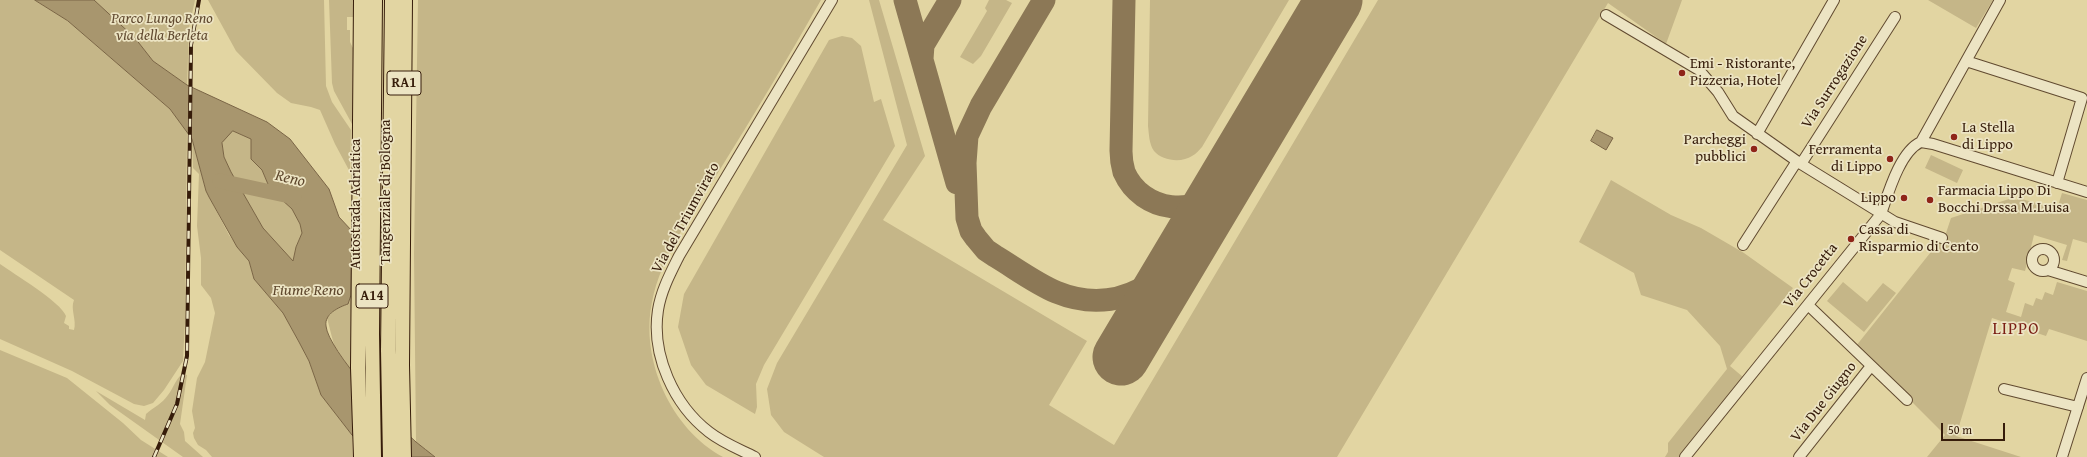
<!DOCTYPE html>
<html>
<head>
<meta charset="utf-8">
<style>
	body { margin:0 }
	#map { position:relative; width:2087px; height:457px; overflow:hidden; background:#e2d5a2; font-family:"Gentium Book Plus",serif }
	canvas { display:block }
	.scale { position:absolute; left:1941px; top:423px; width:64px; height:18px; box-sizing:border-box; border:2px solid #361c0a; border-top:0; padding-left:5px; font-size:12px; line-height:14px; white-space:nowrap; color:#361c0a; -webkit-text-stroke:3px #ece4c3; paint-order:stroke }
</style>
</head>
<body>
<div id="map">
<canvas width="2087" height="457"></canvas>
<div class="scale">50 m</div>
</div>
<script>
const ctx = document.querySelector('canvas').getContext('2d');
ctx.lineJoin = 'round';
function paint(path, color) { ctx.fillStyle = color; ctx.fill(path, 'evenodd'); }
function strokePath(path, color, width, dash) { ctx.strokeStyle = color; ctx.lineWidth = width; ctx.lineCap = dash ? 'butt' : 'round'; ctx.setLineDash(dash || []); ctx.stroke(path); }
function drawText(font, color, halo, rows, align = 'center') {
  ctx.font = font + ' "Gentium Book Plus",serif'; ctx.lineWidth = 3.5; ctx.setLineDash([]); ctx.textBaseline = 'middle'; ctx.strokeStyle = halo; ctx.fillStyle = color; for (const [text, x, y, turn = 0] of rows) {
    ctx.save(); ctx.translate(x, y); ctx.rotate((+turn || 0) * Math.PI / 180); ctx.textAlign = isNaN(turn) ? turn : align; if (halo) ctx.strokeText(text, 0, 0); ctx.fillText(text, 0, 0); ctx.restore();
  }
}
paint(new Path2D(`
	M0 0H35L68 21 170 109 187 132 185 322 183 361 164 390 153 403 144 406 134 404 72 371 0 339V264C14 274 61 302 66 316L64 323 69 326V329L74 330C77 320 70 309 74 300L0 250Z
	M94 0H195L189 28 187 85 153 61 135 38Z
	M208 0H324L326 86 332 102 351 130 350 172 335 144 320 110 311 107 291 103 277 93 236 51Z
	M329 0H353V17H347V30H350V42L353 48 352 124 334 91 332 83Z
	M418 0H821C788 58 754 115 719 171 694 212 661 255 652 302 640 360 671 429 723 457H435L416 442 414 254Z
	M869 0H879L925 156 883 220 1087 341 1049 405 1114 445 1378 0H1682L1666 44 1608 3 1337 457H824L784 432 771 415 767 389 777 363 907 145Z
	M989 0H1006L1012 3 981 56 973 64 960 57 987 11 985 8Z
	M1150 0H1289L1202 147C1199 150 1196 154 1192 156 1182 163 1162 161 1154 151 1149 144 1149 134 1148 126Z
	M1928 0H1993L1976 28Z
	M842 36 852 38 861 46 874 102 881 99 895 146 764 365 756 384 757 407 755 414 706 385 691 365 678 327 684 294 829 40Z
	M233 131 251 139V159L262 170 270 189 292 209 300 224 302 233 296 247 293 261 263 228 231 172 224 157 222 143Z
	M192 139 206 191 229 235 249 261 254 279 283 313 299 342 309 361 321 395 352 435 353 457H212L206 450 198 445 194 438 193 433 195 428 192 411 197 378 205 362 215 313 211 298 201 285V258L197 226 199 174 193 168Z
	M1931 155 1963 170 1957 183 1925 168Z
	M1611 180 1671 215 1701 228 1744 253 1793 288 1730 366 1743 377 1680 457H1665L1668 452V443L1727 369 1720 346 1687 310 1641 295 1634 273 1579 242Z
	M2062 193 2087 200V243L2073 239 2067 261 2062 260 2067 245 2034 235 2025 271 2012 268 2008 280 2015 283 2006 312 2021 317 2025 303 2033 306 2036 298 2042 300 2045 292 2053 295 2057 282 2087 291V341L2049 329 2046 336 1992 318 1956 436 2021 457H1927L1945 435 1856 346 1946 233 1951 218 2009 199 2017 200 2018 198 2057 209Z
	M1843 282 1867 302 1883 283 1896 293 1864 332 1827 301Z
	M351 295 350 369 334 345 327 318Z
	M0 350 67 378 123 423 141 440 168 457H0Z
	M182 374 187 375 180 424 184 432 185 441 203 457H183L110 405 96 391 145 420 146 414C154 407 162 404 168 395 173 389 175 380 182 374Z`), '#c5b688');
const water = new Path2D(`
	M35 0H94L135 38 153 61 187 85 267 122 290 139 329 189 339 217 352 231 351 295 348 304C339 307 324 314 326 326 328 350 396 424 416 442 422 447 429 452 435 457H374L352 435 321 395 309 361 299 342 283 313 254 279 249 261 237 247 209 197 206 191 192 139 170 109 68 21ZM233 131 251 139V159L262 170 270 189 292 209 300 224 302 233 296 247 293 261 263 228 231 172 224 157 222 143Z
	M1597 130 1613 138 1606 150 1591 141Z`);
paint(water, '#a8966e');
strokePath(water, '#7a6546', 1);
strokePath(new Path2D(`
	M220 181 294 197`), '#a8966e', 15);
strokePath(new Path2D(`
	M905 0 957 183
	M1044 0 981 106 967 136 965 163 967 218 971 231 976 238 986 250 995 256C1015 268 1035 283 1056 292 1105 312 1147 294 1180 258
	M1124 0 1121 151C1121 158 1122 165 1124 172 1142 213 1198 219 1224 185
	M1328 9 1332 0
	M922 59 923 45 950 0`), '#8c7856', 23);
strokePath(new Path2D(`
	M1121 357 1334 0`), '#8c7856', 57);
const minor = new Path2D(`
	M1606 15 1699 70 1718 92 1733 116 1801 164 1895 222 1942 238
	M1966 61 2082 98 2057 183
	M1757 134 1834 0
	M1921 142 1933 144 2087 192
	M1801 164 1895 17
	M1743 245 1797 161
	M2032 260a11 11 0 1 1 22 0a11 11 0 1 1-22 0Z
	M2048 270 2087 282
	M1808 305 1907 400
	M2004 389 2078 407
	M755 457C739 449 723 443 709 432 674 405 651 355 658 310 661 291 670 274 679 256L832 0
	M1685 457 1881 214C1888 194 1900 151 1921 142L2000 0
	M1799 457 1871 366
	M2062 457 2087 378`);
const highway = new Path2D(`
	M361 457 358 368 361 0
	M374 457 372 334 375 0
	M390 457 388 350 392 0
	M404 457 402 365 405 0`);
strokePath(minor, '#614a30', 12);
strokePath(highway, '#361c0a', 16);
strokePath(minor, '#ece4c3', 10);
strokePath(highway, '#e2d5a2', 14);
const rail = new Path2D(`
	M154 457 177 404 187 356 191 45 199 0`);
strokePath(rail, '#361c0a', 4);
strokePath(rail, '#ece4c3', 2.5, [8]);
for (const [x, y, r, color] of [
	[1682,73,4,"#8f2418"],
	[1954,137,4,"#8f2418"],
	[1754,149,4,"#8f2418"],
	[1890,159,4,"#8f2418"],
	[1904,198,4,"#8f2418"],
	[1930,200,4,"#8f2418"],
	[1851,239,4,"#8f2418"]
]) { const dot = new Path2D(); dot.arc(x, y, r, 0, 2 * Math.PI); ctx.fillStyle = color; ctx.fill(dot); strokePath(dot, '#ece4c3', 1.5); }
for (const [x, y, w] of [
	[404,83,34],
	[372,296,32]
]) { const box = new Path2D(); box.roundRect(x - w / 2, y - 12, w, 24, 3); ctx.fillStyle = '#ece4c3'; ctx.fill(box); strokePath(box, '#361c0a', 1); }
drawText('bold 14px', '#361c0a', null, [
	["RA1",404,83],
	["A14",372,296]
]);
drawText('italic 15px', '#614a30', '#ece4c3', [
	["Parco Lungo Reno",162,19],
	["via della Berleta",162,36]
]);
drawText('15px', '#361c0a', '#ece4c3', [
	["Emi - Ristorante,",1690,64],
	["Pizzeria, Hotel",1690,81],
	["La Stella",1962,128],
	["di Lippo",1962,145],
	["Parcheggi",1746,140,"right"],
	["pubblici",1746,157,"right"],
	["Ferramenta",1882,150,"right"],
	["di Lippo",1882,167,"right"],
	["Farmacia Lippo Di",1938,191],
	["Bocchi Drssa M.Luisa",1938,208],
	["Lippo",1896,198,"right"],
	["Cassa di",1859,230],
	["Risparmio di Cento",1859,247]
], 'left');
drawText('15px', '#361c0a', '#ece4c3', [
	["Via Surrogazione",1835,82,-57],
	["Tangenziale di Bologna",386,192,-90],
	["Autostrada Adriatica",356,204,-90],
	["Via del Triumvirato",686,218,-61],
	["Via Crocetta",1811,276,-52],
	["Via Due Giugno",1824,402,-52]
]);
drawText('italic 16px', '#5e472d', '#ece4c3', [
	["Reno",290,179,13],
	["Fiume Reno",308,291]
]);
ctx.letterSpacing = '1px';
drawText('17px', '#7a1f14', '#ece4c3', [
	["LIPPO",2016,330]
]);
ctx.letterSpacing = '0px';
</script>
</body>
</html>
